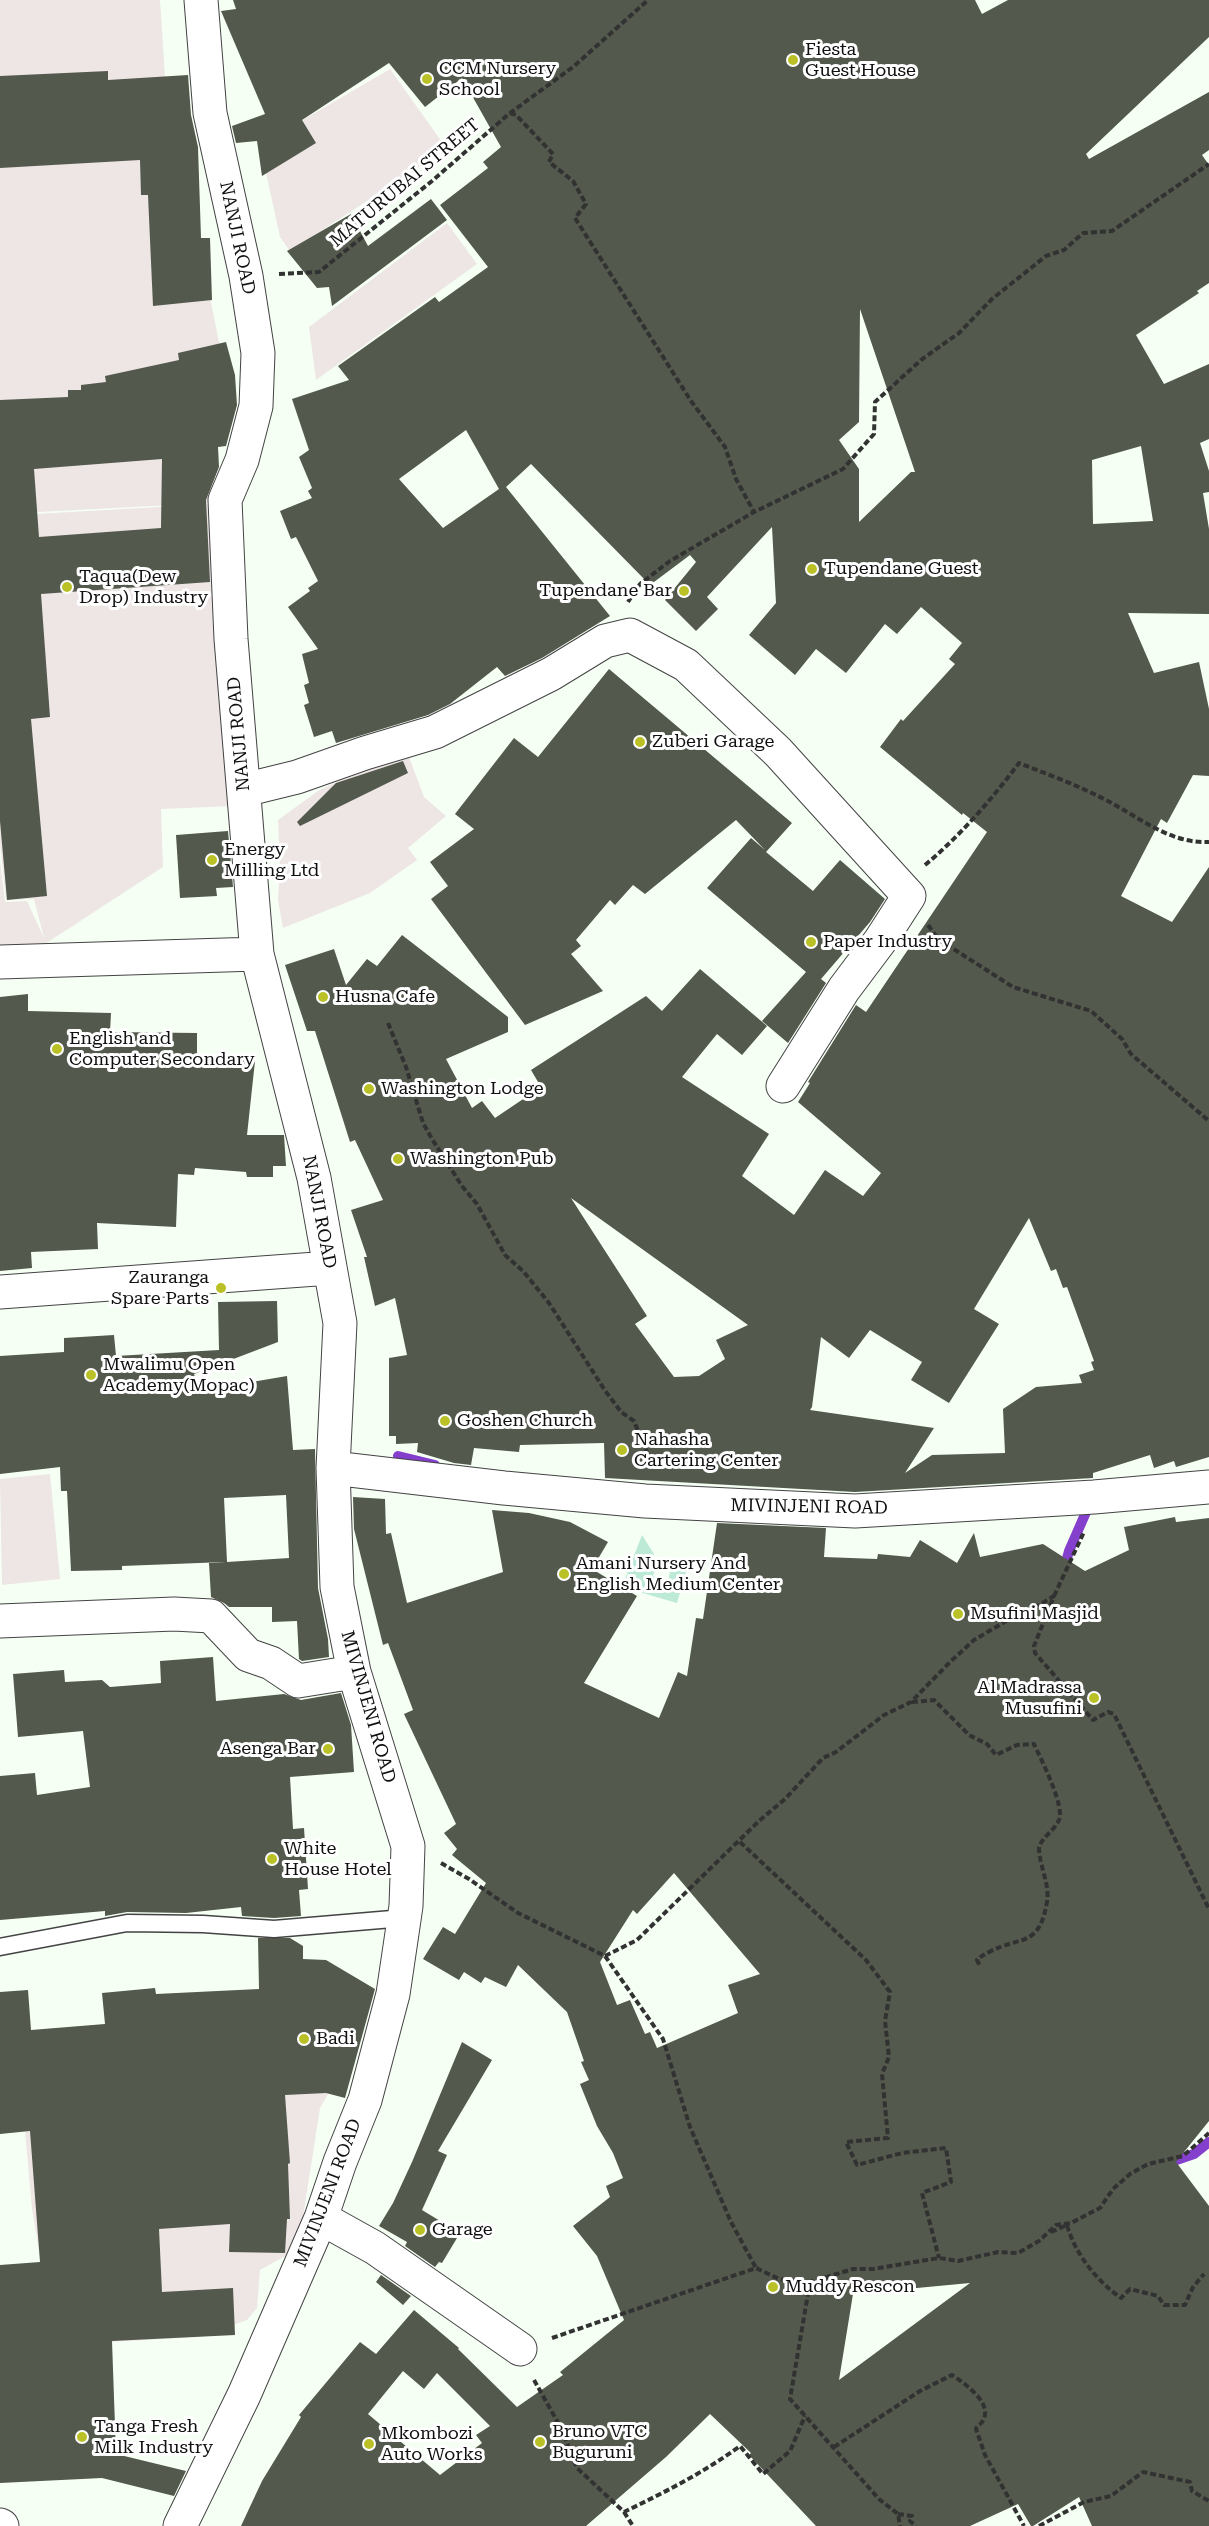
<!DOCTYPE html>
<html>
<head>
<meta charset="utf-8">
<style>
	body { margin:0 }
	canvas { display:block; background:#f5fff4 }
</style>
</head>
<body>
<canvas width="1209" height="2526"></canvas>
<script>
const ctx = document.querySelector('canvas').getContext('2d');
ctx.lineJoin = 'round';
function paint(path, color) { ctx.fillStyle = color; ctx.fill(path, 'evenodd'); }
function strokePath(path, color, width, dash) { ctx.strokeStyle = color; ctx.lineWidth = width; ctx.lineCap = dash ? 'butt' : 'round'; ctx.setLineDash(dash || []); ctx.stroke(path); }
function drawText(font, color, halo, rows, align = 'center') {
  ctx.font = font + ' "Roboto Serif",serif'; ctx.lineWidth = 6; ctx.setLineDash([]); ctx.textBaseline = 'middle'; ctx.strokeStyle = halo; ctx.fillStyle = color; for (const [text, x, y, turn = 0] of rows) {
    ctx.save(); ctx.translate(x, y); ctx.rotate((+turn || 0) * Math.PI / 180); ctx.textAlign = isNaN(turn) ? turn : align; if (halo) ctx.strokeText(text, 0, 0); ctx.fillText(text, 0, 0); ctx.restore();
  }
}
paint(new Path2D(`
	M0 0H160L169 139 0 150Z
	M390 69 447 149 290 251 280 237 260 145Z
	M193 139 201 253 224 367 209 503 0 514V154Z
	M447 223 477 264 316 380 309 327Z
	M212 504 234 806 161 809 163 867 45 944 0 945V860L5 902 27 901 44 938 34 899 6 900 0 843V516Z
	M406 749 424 797 446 816 408 848 417 860 370 893 283 928 278 900 280 866 278 820 318 791Z
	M50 1474 60 1579 2 1585 0 1479Z
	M331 2089 320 2108 298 2249 260 2270 257 2308 247 2320 200 2337 55 2345 32 2209 22 2097Z`), '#eee5e5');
paint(new Path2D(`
	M642 1535 654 1554 650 1561 659 1563 653 1575 657 1581 667 1584 670 1572 687 1569 677 1603 622 1587Z`), '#bcead7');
strokePath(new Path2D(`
	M398 1456 435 1465
	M1063 1573 1069 1551 1090 1503
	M1165 2164 1194 2154 1209 2142`), '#853fcd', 10);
paint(new Path2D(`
	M233 0H975L982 14 1008 0H1209V37L1086 154 1089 159 1209 92V150L1202 155 1209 165V283L1197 291 1199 293 1136 335 1164 384 1209 364V439L1200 443 1209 471V492L1203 493 1209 529V614L1128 613 1154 673 1199 662 1209 709V776L1193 775 1167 823 1161 819 1121 896 1172 922 1209 867V1457L1176 1467 1174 1461 1154 1468 1150 1455 1093 1473V1478L855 1492 605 1478 604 1443 520 1445 519 1452 474 1448 471 1465 454 1463 417 1452 418 1443 396 1444V1436H389V1358L407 1355 395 1298 375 1306 364 1257H367L351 1210 383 1200 355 1140 350 1142 315 1031H307L285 965 334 949 346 985 367 959 377 966 402 935 508 1017V1032L446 1059 472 1108 482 1101 495 1118 541 1087 531 1070 646 996 662 1011 700 969 767 1026 742 1055 717 1034 682 1077 769 1134 742 1176 794 1215 825 1170 863 1196 881 1173 798 1102 810 1083 808 1082 856 1005 866 1012 987 832 963 813 962 815 880 747 901 719 903 721 955 664 949 659 962 643 921 607 897 634 885 624 846 673 816 649 795 675 749 635 776 603 772 527 707 597 718 609 696 631 665 600 696 562 690 555 650 585 531 464 506 487 610 616 542 658 505 676 497 667 450 704 428 715 336 743 332 731 314 737 304 705 309 703 304 685 309 683 302 654 318 649 288 607 310 591 308 588 318 581 296 537 291 539 280 511 312 498 308 491 312 488 299 457 309 450 292 399 349 380 338 366 435 297 439 302 488 267 440 205 488 168 483 162 501 147 462 78 425 107 389 63 302 120 316 143 262 176 257 141 236 143 232 126 265 114 221 11 236 9ZM860 309 915 472H911L859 522V469L839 440 859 422ZM466 430 499 489 443 528 399 479ZM1141 446 1153 521 1093 524 1092 460ZM571 1198 748 1325 716 1340 725 1359 699 1376 674 1377 635 1324 647 1316ZM1029 1218 1051 1271 1056 1269 1063 1288 1067 1287 1094 1361 1091 1362 1094 1370 1079 1375 1082 1383 1036 1387 1003 1409 1005 1453 932 1455 905 1473 934 1428 810 1410 812 1407 821 1337 849 1358 870 1330 922 1362 911 1380 949 1403 999 1324 974 1309Z
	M108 71V80L188 75 191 115 198 147 201 238H210L212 300 153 306 148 195H141L140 160 0 168V76Z
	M431 199 447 220 332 306 329 287 317 288 287 251 351 214 368 246Z
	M226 342 235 375 237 405 226 446 218 447 219 467 206 500 210 582 41 594 50 717 31 719 47 896 7 900 0 821V400L68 397V390H81V385L106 382 105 376 179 360 178 353ZM162 459 161 528 39 537 34 469Z
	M609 669 792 823 766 852 813 891 840 860 885 899 870 922 821 979 826 983 788 1043 762 1021 806 972 707 888 751 838 765 850 736 820 645 894 633 885 615 905 610 900 576 940 581 946 571 954 603 991 525 1025 431 899 448 886 430 862 474 829 455 814 514 738 538 757Z
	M403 761 408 773 300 826 297 822 336 783Z
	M228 831 233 887 216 888 217 896 180 898 176 835Z
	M28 994V1011L111 1013 110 1032 197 1033V1056L255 1061 247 1135H284L286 1166H273V1177H247L246 1172 195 1168 194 1175 178 1174 176 1227 97 1223 98 1249 31 1252 32 1268 0 1271V997Z
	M277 1301 278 1342 194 1374 199 1391 287 1376 293 1450 315 1449 318 1588 328 1639 329 1657 302 1661 299 1659 297 1621 272 1622V1607H229L224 1603 211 1597 209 1563 225 1562 122 1566V1570L71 1571 67 1491H61L60 1467 0 1474V1356L64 1352V1338L114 1335 116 1356 219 1350 218 1302ZM286 1495 289 1558 227 1562 224 1498Z
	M353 1497 385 1499 386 1534 391 1533 407 1603 503 1572 492 1510 529 1513 570 1522 608 1542 592 1569 637 1596 584 1683 659 1718 678 1672 687 1676 696 1618 703 1619 717 1523 826 1528 824 1557 877 1559 878 1554 910 1557 920 1540 957 1563 974 1533 980 1557 1043 1544 1085 1571 1129 1550 1124 1527 1175 1517 1176 1522 1209 1518V2121L1176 2162 1209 2206V2526H1092L1079 2497 1033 2526H1031L1018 2504 970 2526H816L749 2455 751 2453 710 2414 666 2457 586 2526H241L262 2481 301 2417 299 2415 360 2342 376 2354 414 2310 459 2348 458 2349 517 2407 563 2375 560 2372 624 2320 597 2256 573 2226 610 2197 606 2186 623 2178 613 2153 597 2126 580 2084 589 2080 581 2062 584 2061 567 2012 518 1965 506 1987 485 1977 481 1983 464 1972 459 1980 423 1959 443 1927 455 1934 486 1883 452 1855 457 1849 444 1833 456 1824 404 1714 413 1710 388 1643 383 1645 354 1529ZM674 1873 760 1974 728 1985 738 2013 657 2048 650 2032 645 2034 630 2000 617 2005 600 1962 633 1910 637 1914ZM970 2283 839 2380 853 2294ZM403 2371 424 2389 437 2373 490 2426 476 2435 482 2443 440 2475 368 2414Z
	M213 1657 216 1701 284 1694 301 1700 341 1693 351 1725 354 1772 290 1777 293 1829 304 1828 308 1889 299 1890 301 1916 274 1918 242 1916 241 1907 186 1913 127 1912 105 1916V1911L0 1920V1776L35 1773 37 1795 90 1787 83 1731 18 1737 13 1674 64 1670 65 1682 102 1680 110 1687 161 1683 160 1661Z
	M258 1938H290L303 1946V1959L326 1960 375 1989 345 2098 326 2093 285 2095 290 2163 288 2164 290 2219H287L285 2253 229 2252 230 2224 159 2229 162 2292 233 2288 235 2335 112 2341 116 2454 186 2471 174 2496 102 2478 0 2483V2265L40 2262 30 2131 0 2134V1992L28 1990 31 2030 105 2024 102 1993 155 1988 156 1994 259 1989Z
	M462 2042 492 2060 438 2151 447 2155 422 2210 460 2233 442 2263 439 2262 435 2267 405 2246 407 2242 379 2226 393 2203 412 2162Z
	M381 2275 411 2296 403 2305 376 2282Z`), '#53594c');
const service = new Path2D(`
	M0 1947 127 1923 203 1924 274 1929 404 1918`);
const minor = new Path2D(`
	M244 790 297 777 365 753 435 732 551 674 605 641 630 635 686 665 778 752 909 896 880 941 844 989 783 1086
	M0 962 257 954
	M0 1292 330 1268
	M333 1468 504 1488 645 1501 855 1511 1094 1497 1209 1487
	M0 1621 174 1614 211 1616 248 1655 271 1663 298 1681 354 1672
	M321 2218 375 2248 520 2349
	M0 2525 2 2526
	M180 2526 244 2395 321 2218 340 2162 365 2100 393 1994 406 1906 408 1846 354 1672 337 1587 333 1468 340 1323 314 1178 257 954 231 639 225 500 242 460 256 406 258 353 246 276 210 113 201 0`);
strokePath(service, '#434343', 19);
strokePath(minor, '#434343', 35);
strokePath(new Path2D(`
	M510 113 516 115 553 154 549 162 573 181 586 204 575 218 691 401 725 447 736 479 754 512
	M279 274 319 272 432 181 510 113 573 67 648 0
	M628 602 640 584 670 561 754 512 843 469 874 434 875 402 921 360 959 333 992 299 1046 256 1064 250 1083 233 1112 231 1209 164
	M925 865C961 835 991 800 1019 763 1047 774 1077 785 1104 799 1138 816 1169 844 1209 842
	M928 925 938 939 1013 987 1091 1011 1122 1039 1131 1054 1209 1121
	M388 1023 406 1067 423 1123 432 1139 462 1186 477 1204 505 1255 523 1271 549 1303 604 1389 621 1412 634 1421 653 1467
	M1054 1596 1084 1532
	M912 1702 934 1700 969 1735 987 1744 996 1755 1017 1745 1034 1744C1041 1759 1065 1806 1059 1820 1054 1831 1043 1836 1039 1847 1039 1866 1050 1883 1047 1902 1039 1948 1022 1935 989 1952 984 1955 981 1956 977 1960L980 1966
	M740 1842 866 1960 890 1992 885 2021 889 2057 882 2074 888 2138 846 2142 857 2165 902 2153 946 2148 951 2182 922 2193 939 2258
	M441 1863 469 1879 518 1913 605 1956 637 1940 759 1821 785 1799 823 1758 836 1752 884 1715 911 1702 949 1663 974 1640 1018 1614 1029 1611 1054 1596 1034 1646 1035 1653 1093 1720 1108 1712 1114 1714 1209 1909
	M605 1956 663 2039 690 2127 731 2222 756 2268
	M1051 2232 1067 2225C1075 2254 1097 2281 1121 2298L1130 2289 1158 2296 1164 2305H1185L1193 2287 1204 2274
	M810 2282 790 2399 879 2499 898 2514 900 2526
	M552 2338 756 2268 779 2279 810 2282 853 2269H873L939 2258 958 2261 998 2252 1018 2253 1039 2241 1056 2225 1071 2223 1100 2208 1113 2189 1130 2174 1148 2164 1183 2156 1209 2133
	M534 2380 561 2428 577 2468 624 2512C665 2492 703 2473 740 2446L763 2474 790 2451 805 2416
	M834 2447 920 2391 952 2375C964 2383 995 2404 982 2422 980 2425 977 2426 976 2429L985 2455 1024 2526
	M624 2512 633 2526
	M898 2514 912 2516 910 2521 916 2526
	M1039 2526 1084 2502 1111 2496 1143 2472 1190 2482 1192 2491 1209 2501`), '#323232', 4, [6, 3]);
strokePath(service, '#fff', 16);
strokePath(minor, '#fff', 33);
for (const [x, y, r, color] of [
	[793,60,6,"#bac127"],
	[427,79,6,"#bac127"],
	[812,569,6,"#bac127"],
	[67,587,6,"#bac127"],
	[684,591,6,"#bac127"],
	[640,742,6,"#bac127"],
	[212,860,6,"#bac127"],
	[811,942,6,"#bac127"],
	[323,997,6,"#bac127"],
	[57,1049,6,"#bac127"],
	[369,1089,6,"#bac127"],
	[398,1159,6,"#bac127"],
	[221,1288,6,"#bac127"],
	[91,1375,6,"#bac127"],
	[445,1421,6,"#bac127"],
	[622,1450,6,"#bac127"],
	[564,1574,6,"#bac127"],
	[958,1614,6,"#bac127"],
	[1094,1698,6,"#bac127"],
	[328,1749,6,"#bac127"],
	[272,1859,6,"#bac127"],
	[304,2039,6,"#bac127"],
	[420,2230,6,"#bac127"],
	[773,2287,6,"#bac127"],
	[82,2437,6,"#bac127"],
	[540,2442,6,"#bac127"],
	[369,2444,6,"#bac127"]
]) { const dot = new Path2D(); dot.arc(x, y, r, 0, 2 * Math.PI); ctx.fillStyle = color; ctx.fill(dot); strokePath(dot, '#fff', 2); }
drawText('18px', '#101010', '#fff', [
	["Fiesta",805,50],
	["Guest House",805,71],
	["CCM Nursery",439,69],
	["School",439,90],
	["Tupendane Guest",824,569],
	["Taqua(Dew",79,577],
	["Drop) Industry",79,598],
	["Tupendane Bar",672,591,"right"],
	["Zuberi Garage",652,742],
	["Energy",224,850],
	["Milling Ltd",224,871],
	["Paper Industry",823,942],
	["Husna Cafe",335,997],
	["English and",69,1039],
	["Computer Secondary",69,1060],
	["Washington Lodge",381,1089],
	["Washington Pub",410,1159],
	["Zauranga",209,1278,"right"],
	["Spare Parts",209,1299,"right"],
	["Mwalimu Open",103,1365],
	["Academy(Mopac)",103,1386],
	["Goshen Church",457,1421],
	["Nahasha",634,1440],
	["Cartering Center",634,1461],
	["Amani Nursery And",576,1564],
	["English Medium Center",576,1585],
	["Msufini Masjid",970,1614],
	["Al Madrassa",1082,1688,"right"],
	["Musufini",1082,1709,"right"],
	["Asenga Bar",316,1749,"right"],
	["White",284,1849],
	["House Hotel",284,1870],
	["Badi",316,2039],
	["Garage",432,2230],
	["Muddy Rescon",785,2287],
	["Tanga Fresh",94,2427],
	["Milk Industry",94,2448],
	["Bruno VTC",552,2432],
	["Buguruni",552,2453],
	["Mkombozi",381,2434],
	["Auto Works",381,2455]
], 'left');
drawText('18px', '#101010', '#fff', [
	["MATURUBAI STREET",405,183,-40],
	["NANJI ROAD",237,238,78],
	["NANJI ROAD",239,734,-95],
	["NANJI ROAD",319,1212,79],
	["MIVINJENI ROAD",809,1507,1],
	["MIVINJENI ROAD",368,1707,74],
	["MIVINJENI ROAD",328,2193,-69]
]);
</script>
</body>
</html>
